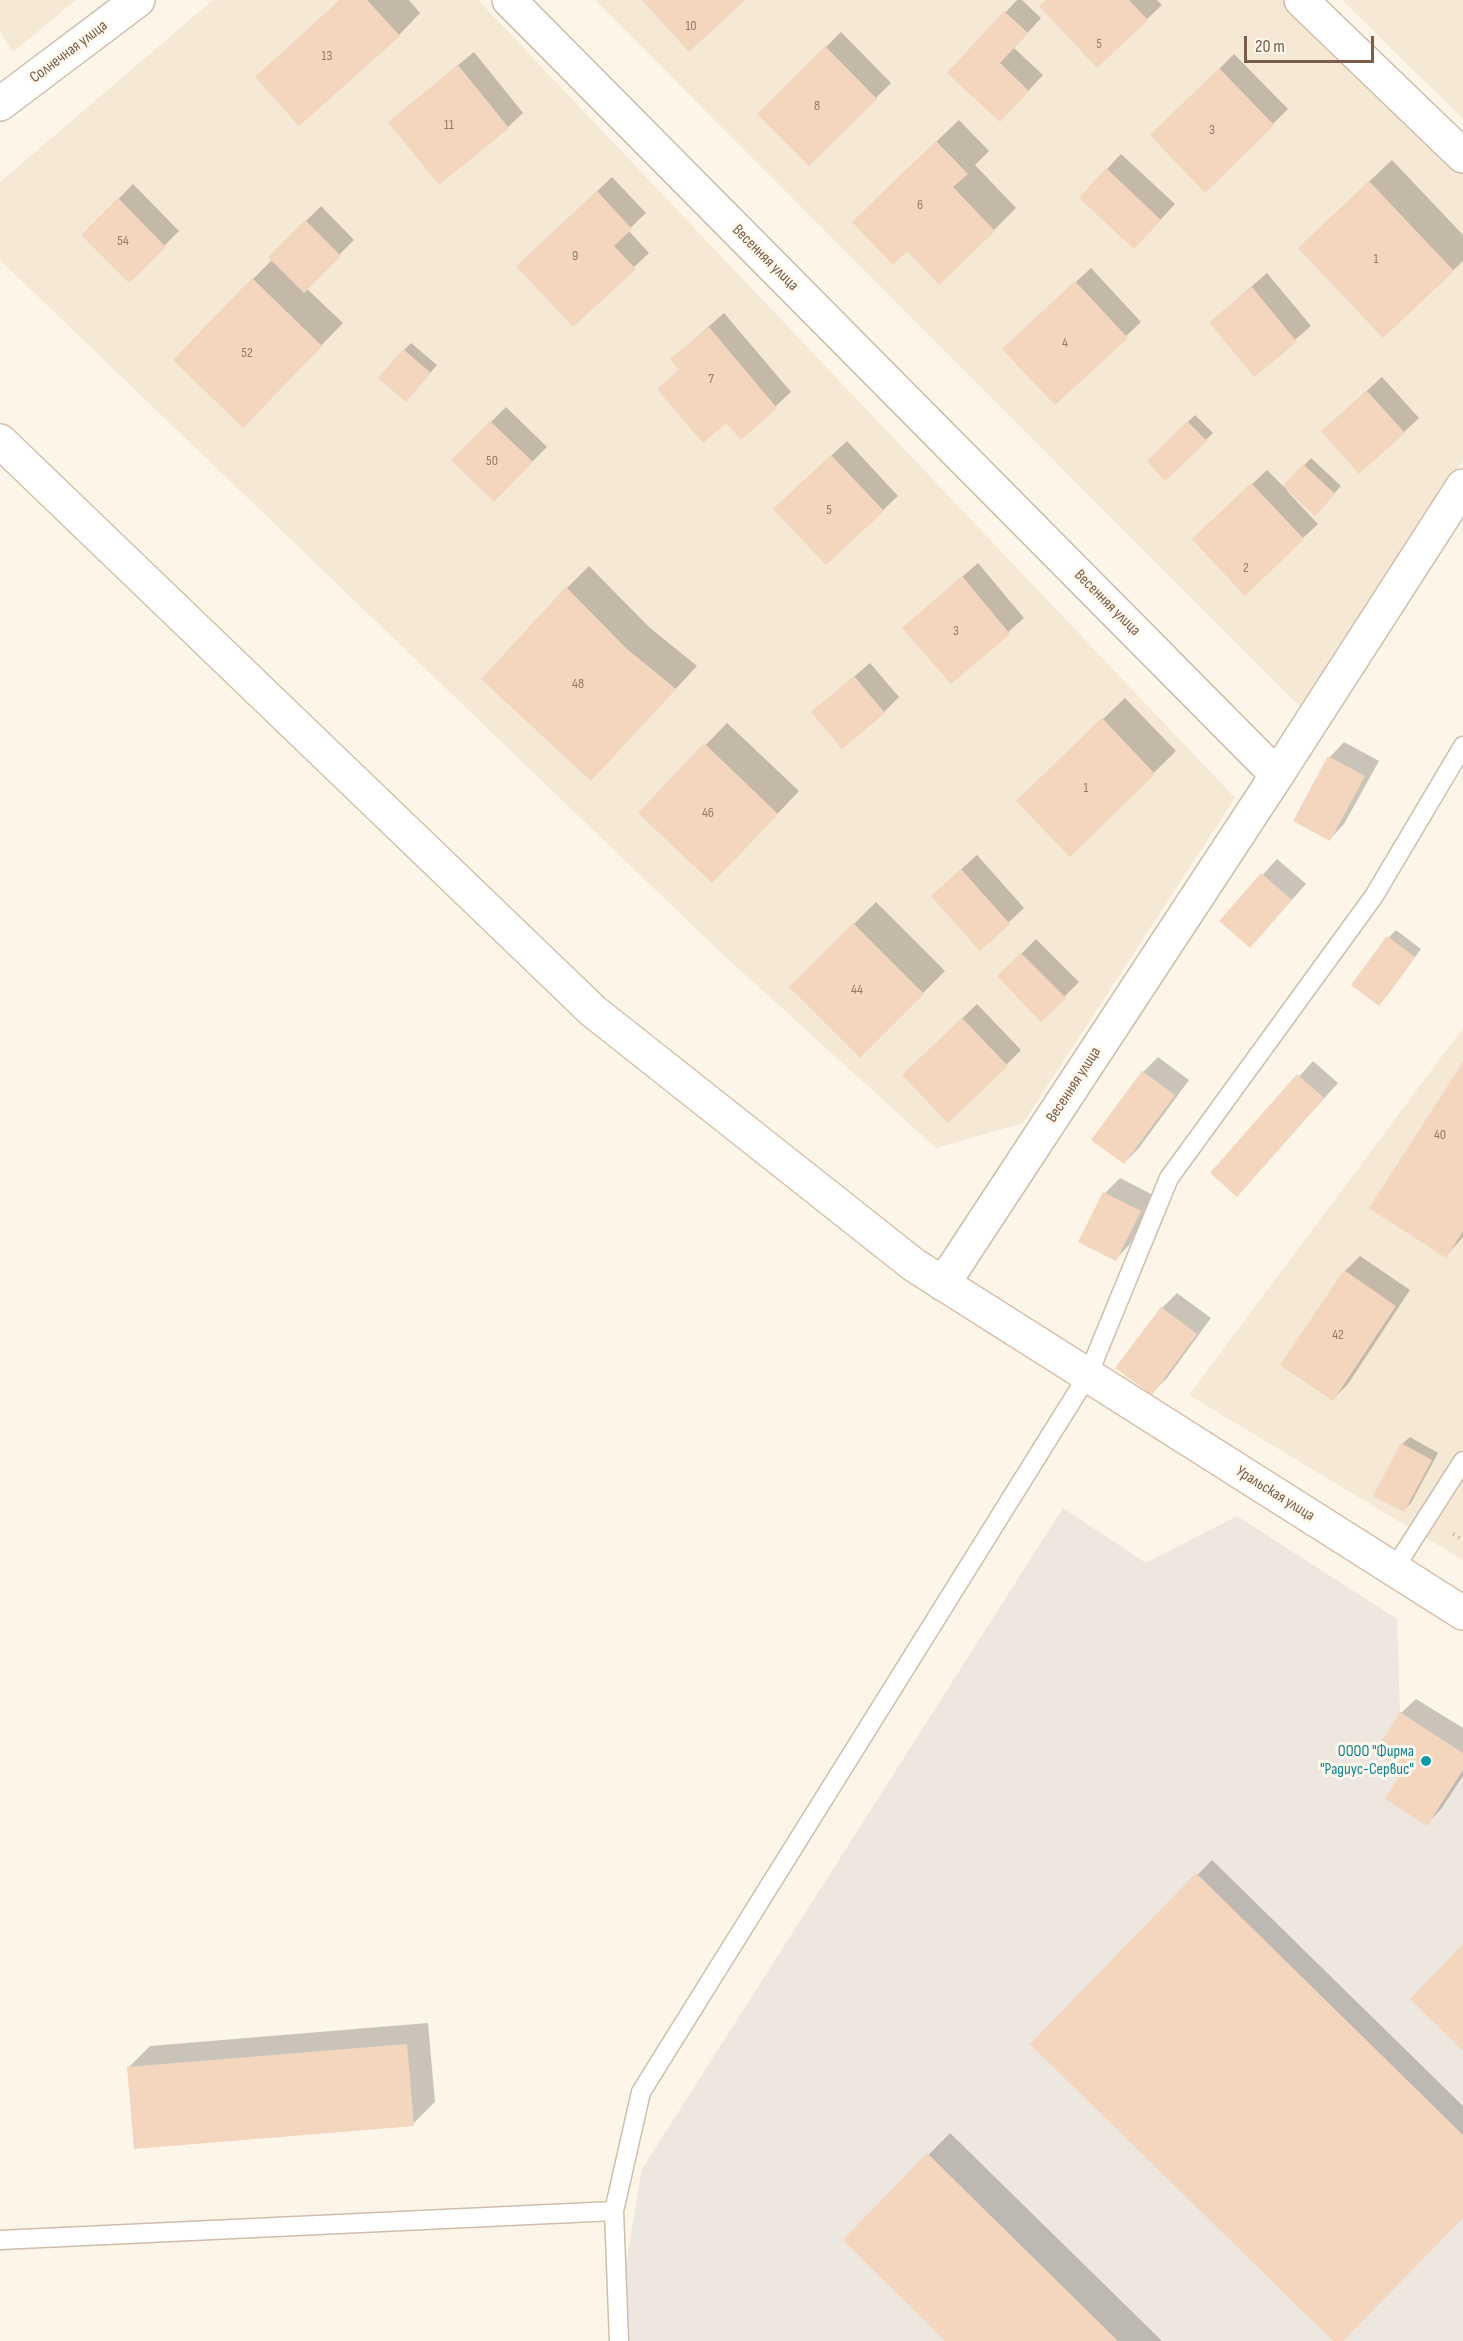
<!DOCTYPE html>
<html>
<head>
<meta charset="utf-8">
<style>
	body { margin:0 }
	#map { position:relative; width:1463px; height:2341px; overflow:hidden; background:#fdf5e7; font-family:"Sofia Sans Condensed",sans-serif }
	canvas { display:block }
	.scale { position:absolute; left:1244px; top:36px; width:130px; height:27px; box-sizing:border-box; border:3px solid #795c49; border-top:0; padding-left:8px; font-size:18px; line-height:21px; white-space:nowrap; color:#795c49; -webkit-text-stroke:4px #fff9ee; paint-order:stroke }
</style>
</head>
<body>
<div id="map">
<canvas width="1463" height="2341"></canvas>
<div class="scale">20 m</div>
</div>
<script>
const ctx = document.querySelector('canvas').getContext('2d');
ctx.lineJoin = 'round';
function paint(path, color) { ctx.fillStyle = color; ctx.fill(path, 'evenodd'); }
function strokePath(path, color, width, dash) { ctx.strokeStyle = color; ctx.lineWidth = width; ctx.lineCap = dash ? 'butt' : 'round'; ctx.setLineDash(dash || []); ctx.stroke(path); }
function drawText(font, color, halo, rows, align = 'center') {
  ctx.font = font + ' "Sofia Sans Condensed",sans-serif'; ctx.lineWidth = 6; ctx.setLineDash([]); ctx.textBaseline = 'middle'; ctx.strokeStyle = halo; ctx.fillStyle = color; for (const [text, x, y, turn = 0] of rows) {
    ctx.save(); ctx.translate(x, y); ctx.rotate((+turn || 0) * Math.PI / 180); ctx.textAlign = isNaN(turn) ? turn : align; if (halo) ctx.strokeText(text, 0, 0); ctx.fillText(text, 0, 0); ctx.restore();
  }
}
paint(new Path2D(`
	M0 0H76L13 52 0 31Z
	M213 0H478L1235 798 1023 1123 936 1148 717 949 0 260V182Z
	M595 0H1289L1463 167V460L1302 709Z
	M1342 0H1463V119Z
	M1463 1028V1560L1189 1395Z`), '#f5e8d4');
paint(new Path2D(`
	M1063 1508 1146 1563 1237 1516 1397 1619 1400 1712 1463 1753V2341H627L619 2307 642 2169Z`), '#eee7e0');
paint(new Path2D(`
	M340 0H409L420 13 399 35 257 77Z
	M1017 0H1022L1041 18 1014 48 1043 75 1015 105 949 73Z
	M1047 0H1157L1162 5 1147 19Z
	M841 32 891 83 809 164 759 114Z
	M474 52 523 113 508 127 390 122Z
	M1234 54 1288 109 1205 191 1152 136Z
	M959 120 989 151 975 165 1016 208 994 230 875 200Z
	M1121 154 1175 204 1149 232 1107 169Z
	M1392 160 1463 235V261L1383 336 1322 226Z
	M612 177 646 213 628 230 649 253 634 267 533 252Z
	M133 184 179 231 129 281 83 235Z
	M321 206 354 240 306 288 343 323 264 404 253 279 272 260 270 257Z
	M1091 268 1141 322 1055 403 1019 334Z
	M1267 273 1311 326 1254 375 1211 322Z
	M724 313 791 392 741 438 726 420 659 389 680 369 672 359Z
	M411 343 437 365 413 393 404 350Z
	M1382 377 1419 418 1404 432 1338 417Z
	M506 407 547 447 494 500 453 460Z
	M1195 415 1213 433 1166 479 1149 461Z
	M847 441 898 496 883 510 790 494Z
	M1311 458 1341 486 1322 507 1288 489 1287 491 1318 524 1303 538 1209 525 1267 470 1284 487Z
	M978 563 1024 618 951 682 904 628Z
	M589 566 649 627 697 666 612 757 567 588Z
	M870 663 899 697 884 712H813Z
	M1125 698 1176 751 1070 855 1040 779Z
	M727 723 799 791 734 860 640 813Z
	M1344 742 1379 761 1344 824 1330 839V757Z
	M977 855 1024 908 980 949 948 881Z
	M1277 859 1306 884 1250 946 1221 921Z
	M876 902 945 971 860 1056 791 987Z
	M1396 930 1421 949 1386 997 1389 937Z
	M1036 939 1079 982 1041 1020 999 976Z
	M977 1004 1021 1050 1006 1065 904 1075Z
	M1158 1057 1189 1080 1139 1148 1124 1163 1093 1140 1143 1072Z
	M1313 1061 1338 1083 1237 1195 1212 1173Z
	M1463 1065V1237L1446 1256Z
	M1120 1178 1155 1196 1130 1244 1116 1259 1080 1241 1105 1193Z
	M1360 1256 1410 1290 1348 1384 1333 1399 1345 1271Z
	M1177 1293 1211 1318 1167 1378 1152 1393 1118 1368 1162 1308Z
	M1410 1437 1438 1453 1411 1503 1404 1510 1402 1444Z
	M1416 1699 1463 1728V1776L1441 1809 1427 1824 1406 1770 1401 1713Z
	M1212 1860 1463 2106V2216L1341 2341H1335L1032 2044Z
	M428 2023 435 2102 413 2124 128 2068 150 2046Z
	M950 2133 1162 2341H948L845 2240Z`), '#0003');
paint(new Path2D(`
	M340 0H367L400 36 299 126 255 77Z
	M642 0H745L689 52Z
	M1046 0H1129L1148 20 1097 68 1039 6Z
	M1004 11 1028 33 1000 63 1029 91 1000 122 947 73Z
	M825 46 877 99 809 166 757 114Z
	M458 65 509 128 439 185 388 122Z
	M1219 68 1274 125 1205 193 1150 135Z
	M936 141 968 174 953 187 995 231 939 285 907 251 893 265 852 222Z
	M1106 168 1161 220 1134 249 1079 198Z
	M1369 181 1454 271 1383 338 1298 248Z
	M597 191 632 229 614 246 636 269 573 327 516 266Z
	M118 198 166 247 129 283 81 235Z
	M305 220 341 256 304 293 268 257Z
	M252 278 322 346 243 428 173 360Z
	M1075 281 1128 338 1055 405 1002 349Z
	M1252 287 1297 342 1254 377 1209 322Z
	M709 327 777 408 741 440 726 423 703 443 657 389 679 370 670 359Z
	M403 349 431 373 406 402 378 378Z
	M1367 391 1405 433 1359 474 1321 431Z
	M490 421 533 462 494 502 451 460Z
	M1187 421 1207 441 1165 481 1147 461Z
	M831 455 884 511 826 565 773 509Z
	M1303 464 1335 494 1315 516 1283 486Z
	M1251 483 1304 539 1245 596 1192 539Z
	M962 576 1010 634 951 684 902 628Z
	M566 587 627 649 676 689 591 781 481 679Z
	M854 676 885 713 842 749 811 712Z
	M1102 718 1155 774 1070 857 1016 801Z
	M704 743 778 814 712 883 638 813Z
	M1328 756 1365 776 1330 841 1293 821Z
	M961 869 1010 924 980 951 931 896Z
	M1261 873 1292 900 1250 948 1219 921Z
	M853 923 924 994 860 1058 789 987Z
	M1387 936 1415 957 1379 1006 1351 985Z
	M1021 953 1066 998 1041 1022 997 976Z
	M962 1018 1008 1066 948 1123 902 1075Z
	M1463 1062V1231L1446 1258 1369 1208Z
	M1142 1071 1175 1095 1124 1164 1091 1140Z
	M1297 1074 1324 1098 1237 1197 1210 1173Z
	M1103 1192 1141 1211 1116 1261 1078 1242Z
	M1344 1270 1396 1306 1333 1401 1280 1365Z
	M1161 1307 1197 1334 1152 1395 1115 1368Z
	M1401 1443 1432 1460 1404 1512 1373 1496Z
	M1400 1712 1463 1753V1770L1427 1826 1385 1799 1403 1771 1375 1752Z
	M1196 1873 1463 2135V2218L1343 2341H1333L1030 2044Z
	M1463 1944V2051L1410 1999Z
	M407 2044 414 2126 134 2149 127 2067Z
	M927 2153 1118 2341H945L843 2240Z`), '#f4d5bd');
const lane = new Path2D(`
	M1394 1569 1463 1461
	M0 2240 614 2211
	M619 2341 614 2211 641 2092 1088 1375 1169 1178 1374 896 1463 746`);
const street = new Path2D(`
	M509 0 1277 775 943 1284
	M1301 0 1463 156
	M0 104 138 0
	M1277 775 1463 486`);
const secondary = new Path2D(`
	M0 441 593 1011 914 1265 1463 1613`);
strokePath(lane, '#d0bdab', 21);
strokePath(street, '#d0bdab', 36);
strokePath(secondary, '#d6c0ab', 36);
strokePath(new Path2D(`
	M1453 1534 1463 1540`), '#dab89f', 4, [1.5, 4.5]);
strokePath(lane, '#fff', 18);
strokePath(street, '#fff', 33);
strokePath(secondary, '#fff', 33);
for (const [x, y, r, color] of [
	[1426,1761,6,"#0f9aa8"]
]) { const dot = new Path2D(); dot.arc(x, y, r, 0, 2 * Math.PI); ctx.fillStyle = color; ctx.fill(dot); strokePath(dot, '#fff9ee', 2); }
drawText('14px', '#987a66', null, [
	["10",691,26],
	["5",1099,44],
	["13",327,56],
	["8",817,106],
	["11",449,125],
	["3",1212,130],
	["6",920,205],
	["54",123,241],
	["9",575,256],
	["1",1376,259],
	["4",1065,343],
	["52",247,353],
	["7",711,379],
	["50",492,461],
	["5",829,510],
	["2",1246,568],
	["3",956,631],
	["48",578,684],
	["1",1086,788],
	["46",708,813],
	["44",857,990],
	["40",1440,1135],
	["42",1338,1335]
]);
drawText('16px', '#795c49', '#fff9ee', [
	["Солнечная улица",69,52,-37],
	["Весенняя улица",765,258,45],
	["Весенняя улица",1107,603,45],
	["Весенняя улица",1074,1085,-57],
	["Уральская улица",1275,1494,32]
]);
drawText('16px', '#0d838f', '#fff9ee', [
	["ОООО \"Фирма",1414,1752],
	["\"Радиус-Сервис\"",1414,1770]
], 'right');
</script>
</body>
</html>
